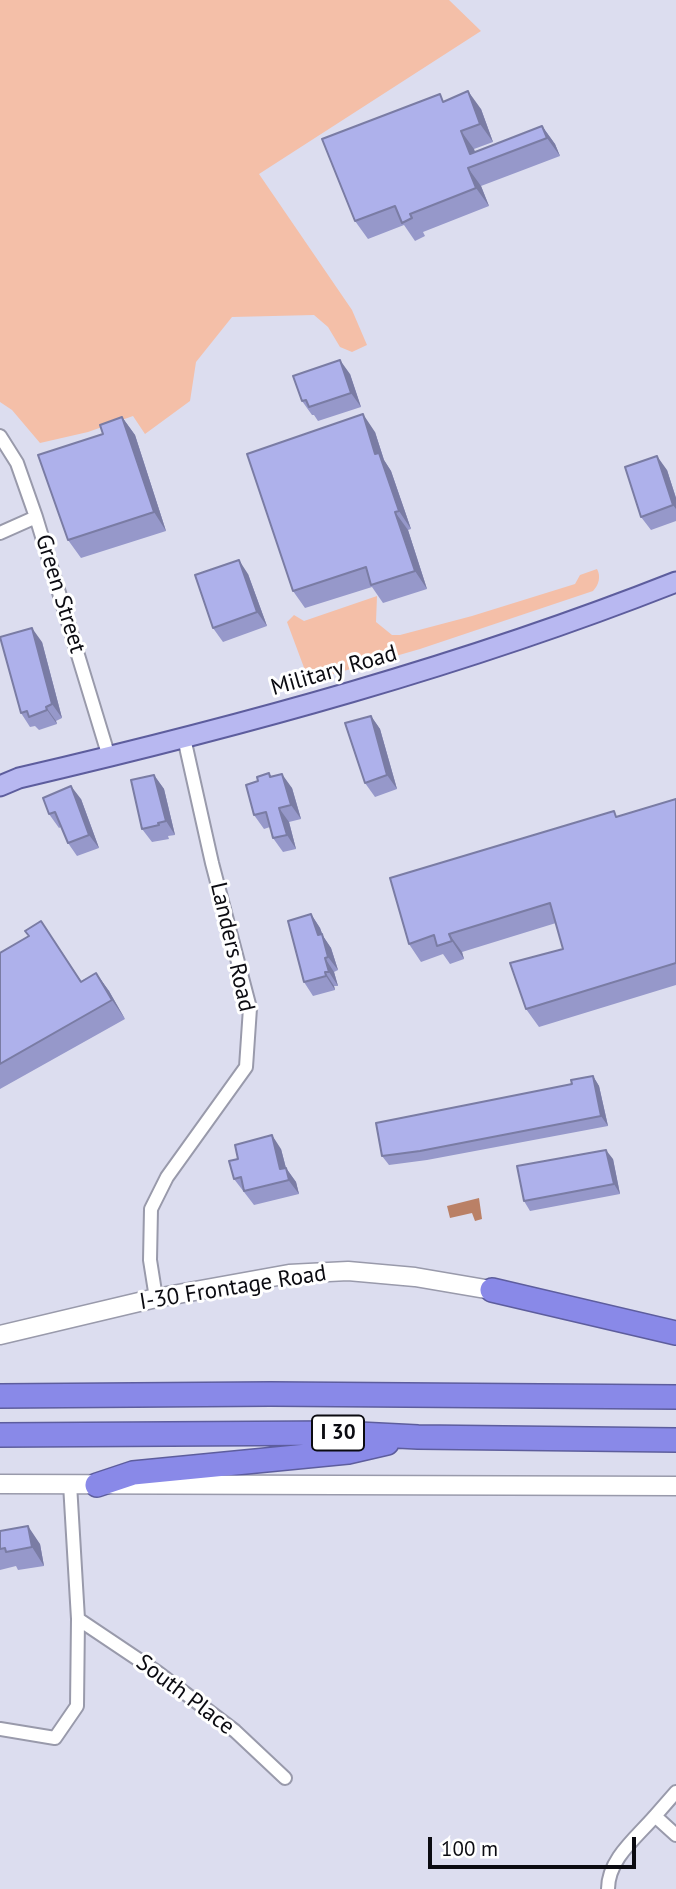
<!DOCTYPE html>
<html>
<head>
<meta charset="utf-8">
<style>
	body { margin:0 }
	#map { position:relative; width:676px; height:1889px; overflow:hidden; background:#dcddef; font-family:"PT Sans",sans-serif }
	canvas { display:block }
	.scale { position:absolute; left:428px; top:1837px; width:208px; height:32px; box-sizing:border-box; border:4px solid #0b0b11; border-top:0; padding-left:9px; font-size:21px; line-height:24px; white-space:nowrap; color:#0b0b11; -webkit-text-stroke:5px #fff; paint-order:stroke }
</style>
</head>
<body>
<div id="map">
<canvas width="676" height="1889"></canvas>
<div class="scale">100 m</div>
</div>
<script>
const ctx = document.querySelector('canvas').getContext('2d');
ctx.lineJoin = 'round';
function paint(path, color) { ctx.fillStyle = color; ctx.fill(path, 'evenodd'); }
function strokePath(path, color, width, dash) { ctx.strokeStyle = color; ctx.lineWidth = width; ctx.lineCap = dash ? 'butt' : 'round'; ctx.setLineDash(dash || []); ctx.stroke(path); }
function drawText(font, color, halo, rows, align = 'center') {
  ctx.font = font + ' "PT Sans",sans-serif'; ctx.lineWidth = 6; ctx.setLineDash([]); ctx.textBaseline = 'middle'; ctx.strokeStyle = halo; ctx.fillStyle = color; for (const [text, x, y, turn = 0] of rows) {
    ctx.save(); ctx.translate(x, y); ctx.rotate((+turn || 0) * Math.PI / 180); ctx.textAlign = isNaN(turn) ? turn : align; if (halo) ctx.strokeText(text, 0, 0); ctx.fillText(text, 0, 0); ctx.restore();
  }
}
paint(new Path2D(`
	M0 0H449L481 31 259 174 352 310 367 345 352 352 340 347 328 327 314 315 232 317 196 362 190 401 145 434 133 416 88 432 40 443 12 410 0 402Z
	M597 569C601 576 599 585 593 591L420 649 309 681 287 622 294 615 304 621 377 596 376 622 392 635H400L472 616 575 584 580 575Z`), '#f4bfa8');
paint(new Path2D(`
	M479 1198 482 1219 475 1221 472 1213 450 1218 447 1206Z`), '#ba8066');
const minor = new Path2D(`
	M0 436 17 463 36 517 109 757
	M0 533 36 517
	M156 1298 150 1260 151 1209 167 1177 246 1067 250 1008 212 863 184 738
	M78 1619 157 1672 235 1731 285 1778
	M0 1729 55 1738 77 1706 78 1619 70 1484
	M655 1816 676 1792
	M608 1889C608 1859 637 1837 655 1816L676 1835`);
const secondary = new Path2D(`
	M0 1335 156 1298 289 1274 348 1271 415 1277 503 1292
	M0 1484 676 1486`);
const primary = new Path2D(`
	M0 786 19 778C242 726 463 666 676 582`);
const motorway = new Path2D(`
	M492 1290 676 1333
	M0 1396 271 1394 676 1397
	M0 1435 339 1433 418 1437 676 1440
	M97 1485 133 1473 348 1452 387 1443`);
strokePath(minor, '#999aab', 16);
strokePath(secondary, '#999aab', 21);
strokePath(primary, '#5d5d9d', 23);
strokePath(motorway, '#5d5d9d', 26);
strokePath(minor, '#fff', 12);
strokePath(secondary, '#fff', 18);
strokePath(primary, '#b8b8f1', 19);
strokePath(motorway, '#8989e8', 23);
paint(new Path2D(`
	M445 101 481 109 493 142 474 149 475 153 542 126 555 144 560 156 481 186 489 206 423 232 425 236 415 241 404 225 368 239 355 221Z
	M350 374 361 407 318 421 314 415H312L302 401Z
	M122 417 135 435 166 531 81 558 68 540 103 434Z
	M375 432 384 460 391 471 411 529 408 530 427 589 383 603 372 587 305 608 293 591Z
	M667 470 676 498V521L651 530 641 517Z
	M248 574 267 626 223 642 213 628Z
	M42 642 62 718 56 721 57 724 39 730 35 726 30 727 21 713Z
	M371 716 380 729 397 789 375 797 365 783Z
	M269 773 272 777 292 788 301 819 289 822 296 849 283 852 273 838 270 827 264 829 254 815 258 781Z
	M154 775 164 789 175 835 168 836 169 839 152 842 142 829Z
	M81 799 99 848 77 856 68 843 61 827 59 828 49 814Z
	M676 799V985L539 1027 526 1009 563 949 556 923 462 952 464 959 450 964 443 954 421 962 409 944 618 817Z
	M311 914 320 928 323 936 331 948 338 970 334 972 338 986H334L335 990 313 996 304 982Z
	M54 940 81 981 96 973 109 991 125 1019 0 1089V953Z
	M593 1076 599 1086 608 1126 427 1160 389 1165 382 1156Z
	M281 1149 286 1168 296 1182 299 1194 254 1205 234 1179Z
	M613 1159 620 1194 530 1211 524 1201Z
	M0 1531 40 1544 44 1566 18 1570 16 1566 0 1570Z`), '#9698ca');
paint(new Path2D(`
	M468 91 481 109 493 142 480 124Z
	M542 126 555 144 560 156 547 138Z
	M461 131 474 149 479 164 470 154Z
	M468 168 481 186 489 206 476 188Z
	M340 360 350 374 361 407 351 393Z
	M363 414 375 432 384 460 391 471 411 529 399 511 375 454Z
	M122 417 135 435 166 531 154 512Z
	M657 456 667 470 676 498V509L673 505Z
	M395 512 408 530 427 589 415 571Z
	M239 560 248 574 267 626 257 612Z
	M32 628 42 642 62 718 52 704Z
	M46 707 56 721 57 724 47 710Z
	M371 716 380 729 397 789 387 775Z
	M282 774 292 788 301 819 291 805Z
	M154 775 164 789 175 835 166 821Z
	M71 786 81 799 99 848 89 835Z
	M279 808 289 822 296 849 287 835Z
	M311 914 320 928 323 936 331 948 338 970 328 957 318 935Z
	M449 934 462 952 464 959 452 941Z
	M325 958 334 972 338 986 329 972Z
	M325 972 334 986 335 990 326 976Z
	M96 973 109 991 125 1019 112 1000Z
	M593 1076 599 1086 608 1126 601 1116Z
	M272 1135 281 1149 287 1172 286 1168 296 1182 299 1194 280 1169Z
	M606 1150 613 1159 620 1194 614 1184Z
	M28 1526 40 1544 44 1566 32 1547Z`), '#7a7ca4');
const building = new Path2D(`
	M468 91 480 124 461 131 470 154 542 126 547 138 468 168 476 188 410 214 412 218 402 223 395 206 355 221 322 139 440 94 443 102Z
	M340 360 351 393 309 407 306 400 302 401 293 376Z
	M363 414 375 454 379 453 399 511 395 512 415 571 371 585 366 567 293 591 247 454Z
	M122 417 154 512 68 540 38 455 103 434 100 425Z
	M657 456 673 505 641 517 625 467Z
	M239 560 257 612 213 628 195 575Z
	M32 628 52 704 46 707 47 710 29 717 27 711 21 713 0 637Z
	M371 716 387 775 365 783 345 723Z
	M269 773 270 777 282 774 291 805 279 808 287 835 273 838 266 812 254 815 246 785 258 781 257 777Z
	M154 775 166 821 158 823 159 825 142 829 131 780Z
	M71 786 89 835 68 843 55 812 49 814 43 798Z
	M676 799V963L526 1009 510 963 563 949 550 903 449 934 452 941 437 946 434 935 409 944 390 878 614 811 616 817Z
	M311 914 318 935 322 934 328 957 325 958 329 972H325L326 976 304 982 288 921Z
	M41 921 81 982 96 973 112 1000 0 1064V953L29 936 25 931Z
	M593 1076 601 1116 420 1151 382 1156 376 1123 572 1084 571 1080Z
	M272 1135 280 1169 286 1168 289 1180 244 1191 241 1177 234 1179 229 1161 238 1159 235 1145Z
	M606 1150 614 1184 524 1201 517 1166Z
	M28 1526 32 1547 6 1552 5 1548 0 1549V1531Z`);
paint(building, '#aeb1eb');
strokePath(building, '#7a7ca4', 2);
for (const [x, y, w] of [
	[338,1433,52]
]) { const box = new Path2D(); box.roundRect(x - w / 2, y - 17.5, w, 35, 5); ctx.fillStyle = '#fff'; ctx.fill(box); strokePath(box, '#0b0b11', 2); }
drawText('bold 21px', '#0b0b11', null, [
	["I 30",338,1433]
]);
drawText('23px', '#0b0b11', '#fff', [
	["Green Street",60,594,73],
	["Military Road",334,671,-16],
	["Landers Road",232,947,77],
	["I-30 Frontage Road",233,1288,-9],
	["South Place",185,1695,37]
]);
</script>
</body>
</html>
